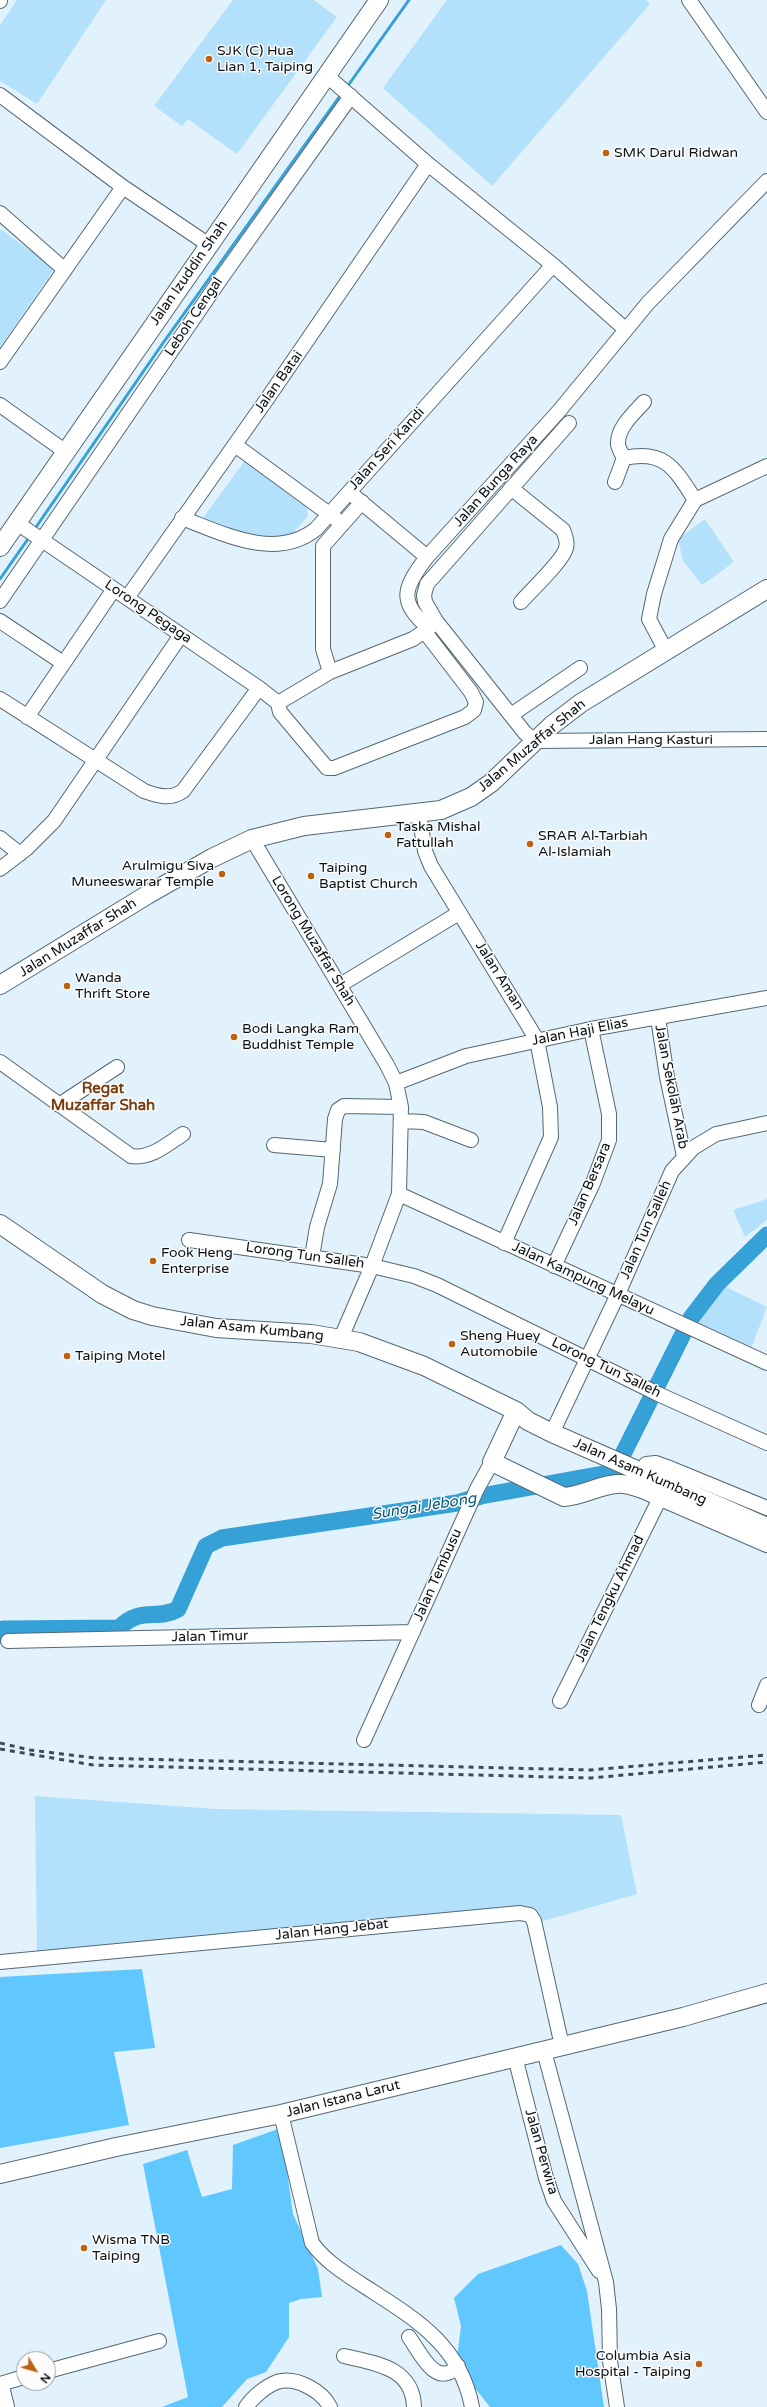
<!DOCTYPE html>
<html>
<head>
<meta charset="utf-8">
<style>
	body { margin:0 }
	#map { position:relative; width:767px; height:2407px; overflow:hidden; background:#e1f2fc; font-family:"Varela Round",sans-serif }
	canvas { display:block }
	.north { position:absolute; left:16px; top:2351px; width:40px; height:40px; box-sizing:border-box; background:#fcfcfc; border:1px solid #9b9ea0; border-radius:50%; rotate:128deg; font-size:11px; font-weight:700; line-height:16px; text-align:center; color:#0a1115 }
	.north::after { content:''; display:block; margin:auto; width:14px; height:18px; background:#bd6010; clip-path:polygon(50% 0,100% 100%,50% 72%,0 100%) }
</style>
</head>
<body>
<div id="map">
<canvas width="767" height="2407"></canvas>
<div class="north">N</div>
</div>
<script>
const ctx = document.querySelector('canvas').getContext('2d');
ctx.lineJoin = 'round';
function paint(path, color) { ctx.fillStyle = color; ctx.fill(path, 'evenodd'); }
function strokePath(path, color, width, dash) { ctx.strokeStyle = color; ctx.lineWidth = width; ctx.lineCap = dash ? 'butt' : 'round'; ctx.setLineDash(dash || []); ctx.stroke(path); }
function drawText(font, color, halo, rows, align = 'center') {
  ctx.font = font + ' "Varela Round",sans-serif'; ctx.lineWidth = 3; ctx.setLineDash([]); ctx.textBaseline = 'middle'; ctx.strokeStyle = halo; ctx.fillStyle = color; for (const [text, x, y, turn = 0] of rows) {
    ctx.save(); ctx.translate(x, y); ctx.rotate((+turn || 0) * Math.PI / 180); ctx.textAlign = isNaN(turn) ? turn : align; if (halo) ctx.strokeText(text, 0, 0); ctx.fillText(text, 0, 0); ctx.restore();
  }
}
paint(new Path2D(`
	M17 0H106L37 104 0 81V25Z
	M233 0H314L337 17 237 154 188 119 182 126 154 106Z
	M447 0H646L650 4 492 186 383 88Z
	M0 229 55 268 0 347Z
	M246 459 307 508 308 516 290 537C252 542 237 533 203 518Z
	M705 519 734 562 702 585 683 561 678 539Z
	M767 1199V1220L745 1237 733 1210Z
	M724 1286 767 1307 750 1351 693 1327 709 1301Z
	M35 1796 216 1809 621 1815 637 1894 540 1922 537 1915 37 1957Z`), '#b3e0fb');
paint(new Path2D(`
	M142 1969 155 2048 114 2052 129 2125 0 2148V1977Z
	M281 2128 293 2214 318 2269 322 2297 301 2299 289 2303V2337L266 2372 247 2379 222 2407H162L188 2397 143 2164 187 2150 202 2197 232 2189 233 2145Z
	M561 2245 578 2264 587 2291 604 2407H490L474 2387 457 2358 461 2326 454 2298 478 2274Z`), '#61c7ff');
strokePath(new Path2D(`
	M347 87 409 0
	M34 530 163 343 342 93
	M0 579 30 536`), '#36a1d6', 3);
strokePath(new Path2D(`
	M0 1635 3 1629 119 1628C141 1606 157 1621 178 1609L206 1546 222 1538 457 1503 481 1496 614 1472 691 1318 717 1284 767 1235`), '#36a1d6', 17);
const minor = new Path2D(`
	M689 0 767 112
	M0 1V0
	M326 75 428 164 553 265 625 329
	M0 95 123 187 209 245
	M0 213 65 270
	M0 362 123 187
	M0 405 66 452
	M569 423 427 584 424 595 425 602 436 621 525 733 535 741 767 739
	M235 445 336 519
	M624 458C622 454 618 448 618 444 617 428 634 413 644 402
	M615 482 624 458C665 449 675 469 695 500
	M511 488 563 530C565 535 568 542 566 548 563 561 531 590 521 602
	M355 497 427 557
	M182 518C224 534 276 561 316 529L553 265
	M17 523 259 688 278 703
	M127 598 267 399 428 164
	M0 601 222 277 351 96
	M0 621 63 663
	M436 621 429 628C397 602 404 587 427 557L559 411 648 303 767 181
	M666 651 649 619 654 594 671 539 695 500 767 466
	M330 672 323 649V546L362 502
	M0 699 144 791C158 796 170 800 183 791L259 688
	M278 703 280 712 327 768H334L465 717 474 710 476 702 471 692 425 632
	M278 703 330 672 413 639 429 628
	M511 715 580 668
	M27 717 114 589
	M419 814 425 851 431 866 537 1040 550 1107 551 1137 504 1243
	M0 838 20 854
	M252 839 387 1065 396 1083 401 1107 399 1194 372 1266 341 1338
	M0 869 26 849 54 821 181 635
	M340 985 459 913
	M658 1018 667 1077 684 1156
	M0 1062 131 1156C151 1159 166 1145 183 1134
	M396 1083 466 1056 591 1029 767 998
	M59 1105 117 1067
	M401 1121 424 1122 471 1140
	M274 1145 333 1150
	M399 1194 767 1363
	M189 1240 372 1266 414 1276 437 1285 658 1394 767 1443
	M312 1257 317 1227 330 1184 335 1119 338 1110 344 1106 401 1107
	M554 1266 593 1183 609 1140V1114L591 1029
	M552 1433 618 1294 672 1171 693 1148 716 1134 767 1123
	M646 1464 656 1463 667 1467 767 1508
	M8 1641 413 1632
	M560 1701 661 1496
	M759 1705 767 1685
	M364 1740 477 1489 492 1462
	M0 1962 520 1913 530 1915 534 1921 562 2046
	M544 2051 606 2282 609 2309 610 2361 617 2407
	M515 2057 546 2178 554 2201 599 2271
	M281 2114 312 2243C325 2261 343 2272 361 2284 412 2317 460 2343 472 2407
	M409 2337C421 2354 436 2389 458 2366
	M344 2356C374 2363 413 2367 414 2407
	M48 2371 159 2341
	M0 2384 24 2377
	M246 2407C253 2397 266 2386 277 2382 296 2376 322 2391 330 2407`);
const major = new Path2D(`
	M0 547 379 0
	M0 985 147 895 212 858 252 839 304 826 441 810 471 797 491 783 552 725 581 703 767 589
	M0 1224 102 1294 133 1310 152 1316 216 1328 311 1334 359 1342 424 1366 516 1411 528 1421 552 1433 767 1527
	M516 1411 492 1462 564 1497C582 1496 599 1485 617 1484 626 1483 636 1487 645 1490L767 1543
	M0 2174 116 2147 281 2114 683 2017 767 1993
	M0 2387 5 2407`);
strokePath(minor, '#556873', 16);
strokePath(major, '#556873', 20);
strokePath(minor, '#fff', 14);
strokePath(major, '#fff', 18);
strokePath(new Path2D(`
	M0 1743 30 1750 95 1758 590 1770 767 1755
	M0 1749 93 1765 591 1778 767 1762`), '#404a4f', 3, [5, 5]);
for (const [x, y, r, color] of [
	[209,59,4,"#bd6010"],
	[606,153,4,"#bd6010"],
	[388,835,4,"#bd6010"],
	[530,844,4,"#bd6010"],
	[222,874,4,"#bd6010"],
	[311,876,4,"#bd6010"],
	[67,986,4,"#bd6010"],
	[234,1037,4,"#bd6010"],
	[153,1261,4,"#bd6010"],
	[452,1344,4,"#bd6010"],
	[67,1356,4,"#bd6010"],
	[84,2248,4,"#bd6010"],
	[699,2364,4,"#bd6010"]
]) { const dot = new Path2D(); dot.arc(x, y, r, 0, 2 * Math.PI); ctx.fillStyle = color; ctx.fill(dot); strokePath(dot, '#fcfcfc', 1.5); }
drawText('14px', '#0a1115', '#fcfcfc', [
	["SJK (C) Hua",217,51],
	["Lian 1, Taiping",217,67],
	["SMK Darul Ridwan",614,153],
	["Taska Mishal",396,827],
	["Fattullah",396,843],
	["SRAR Al-Tarbiah",538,836],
	["Al-Islamiah",538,852],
	["Arulmigu Siva",214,866,"right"],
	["Muneeswarar Temple",214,882,"right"],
	["Taiping",319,868],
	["Baptist Church",319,884],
	["Wanda",75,978],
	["Thrift Store",75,994],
	["Bodi Langka Ram",242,1029],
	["Buddhist Temple",242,1045],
	["Fook Heng",161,1253],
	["Enterprise",161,1269],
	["Sheng Huey",460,1336],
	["Automobile",460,1352],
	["Taiping Motel",75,1356],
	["Wisma TNB",92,2240],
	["Taiping",92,2256],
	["Columbia Asia",691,2356,"right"],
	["Hospital - Taiping",691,2372,"right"]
], 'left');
drawText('14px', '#0a1115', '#fcfcfc', [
	["Jalan Izuddin Shah",189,273,-55],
	["Leboh Cengal",194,317,-56],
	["Jalan Batai",279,382,-55],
	["Jalan Seri Kandi",387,449,-48],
	["Jalan Bunga Raya",496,481,-48],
	["Lorong Pegaga",148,612,34],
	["Jalan Hang Kasturi",651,740],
	["Jalan Muzaffar Shah",532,746,-40],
	["Jalan Muzaffar Shah",78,938,-32],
	["Lorong Muzaffar Shah",313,941,59],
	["Jalan Aman",499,976,58],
	["Jalan Haji Elias",580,1032,-11],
	["Jalan Sekolah Arab",671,1087,79],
	["Jalan Bersara",590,1184,-67],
	["Jalan Tun Salleh",646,1230,-66],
	["Lorong Tun Salleh",305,1256,8],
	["Jalan Kampung Melayu",583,1279,25],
	["Jalan Asam Kumbang",252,1329,6],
	["Lorong Tun Salleh",606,1368,26],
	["Jalan Asam Kumbang",640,1472,24],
	["Jalan Tembusu",438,1575,-66],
	["Jalan Tengku Ahmad",610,1599,-64],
	["Jalan Timur",210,1637,-1],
	["Jalan Hang Jebat",332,1930,-6],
	["Jalan Istana Larut",343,2099,-14],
	["Jalan Perwira",541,2152,74]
]);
drawText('bold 15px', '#793d0e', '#fcfcfc', [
	["Regat",103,1089],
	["Muzaffar Shah",103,1106]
]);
drawText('italic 15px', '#00577b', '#fcfcfc', [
	["Sungai Jebong",424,1507,-9]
]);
</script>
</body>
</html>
